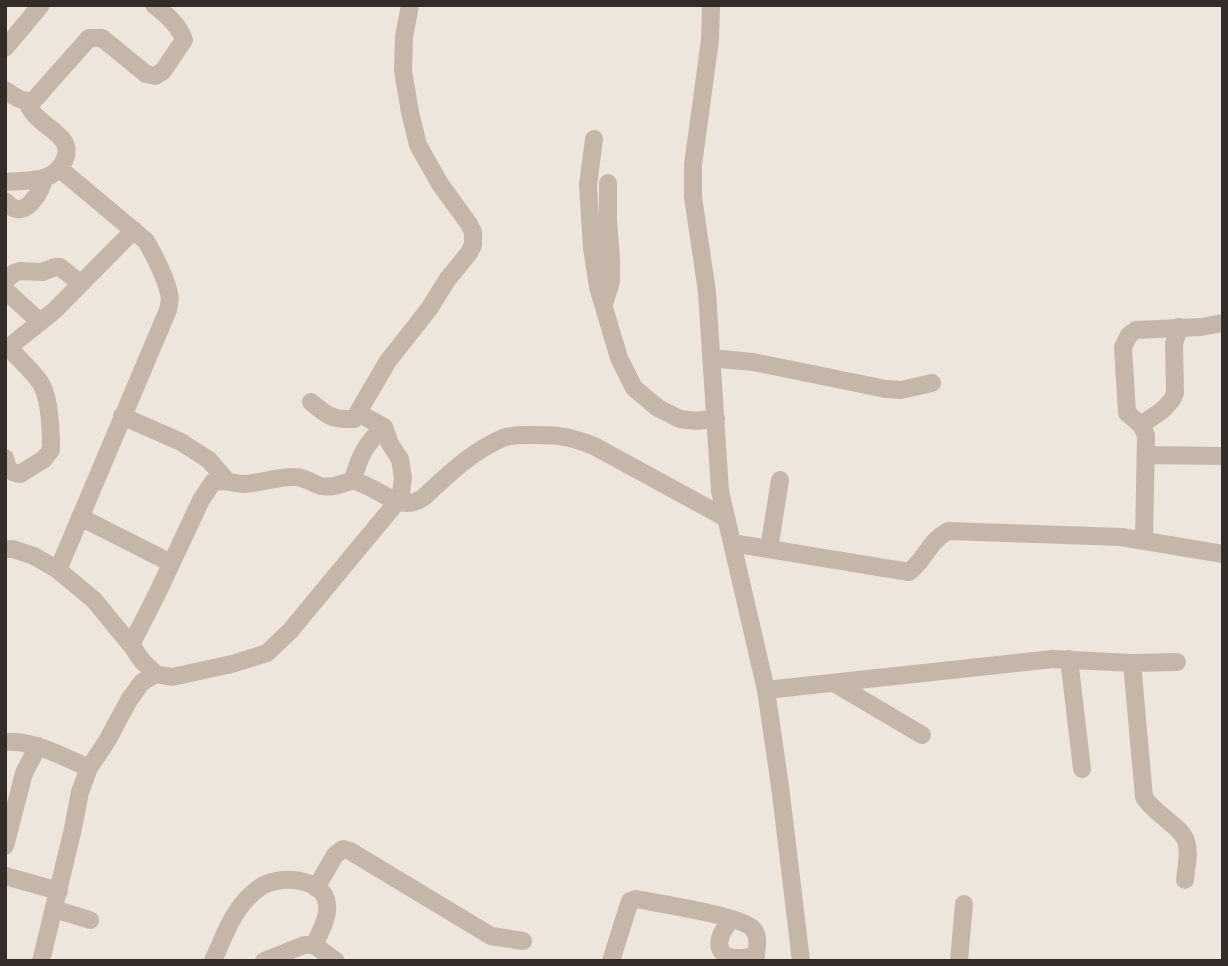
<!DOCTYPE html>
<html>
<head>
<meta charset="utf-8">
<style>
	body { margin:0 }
	#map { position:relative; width:1228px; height:966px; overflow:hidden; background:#eee6dc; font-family:"Golos Text",sans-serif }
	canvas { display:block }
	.frame { position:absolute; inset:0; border:7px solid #332c28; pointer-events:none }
</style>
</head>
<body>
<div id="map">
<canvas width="1228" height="966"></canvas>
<div class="frame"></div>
</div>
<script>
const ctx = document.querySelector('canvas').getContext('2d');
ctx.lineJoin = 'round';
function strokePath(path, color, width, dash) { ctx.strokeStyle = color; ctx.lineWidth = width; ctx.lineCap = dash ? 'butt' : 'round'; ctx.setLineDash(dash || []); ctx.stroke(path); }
strokePath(new Path2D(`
	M711 5 710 40 693 165V197L707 292 720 491 766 690 780 786 801 961
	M5 48 41 5
	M5 90C15 97 22 103 34 100L89 38H102L146 74 155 76 163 71 184 40C179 25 166 14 154 5
	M594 139 588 185 592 248 598 287 619 358 634 388 658 408 680 419 697 421 716 418
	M5 182C27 180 53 184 64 161 78 133 33 127 27 101
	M5 201C9 205 14 210 20 209 31 209 42 188 44 179
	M5 281 14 273 20 271 42 272 55 267H60L81 284
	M5 290 40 322
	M604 304 611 282V259L608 221V183
	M711 358 753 362 886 389 901 390 932 383
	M311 402C327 416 333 420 354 419L388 361 429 309 447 280 469 253 473 245V232L469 224 440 184 418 145 410 112 403 71 404 37 410 5
	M122 416 181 442 209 460 226 480
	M1141 425C1153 416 1170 408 1175 393L1174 344 1179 327
	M1146 455 1223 456
	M5 458 8 469 13 472 20 474 44 459 51 450C51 432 50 397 40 382 32 371 22 362 13 352L12 347 14 343 54 311 134 230
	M353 480C359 457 366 443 384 427
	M80 517 171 563
	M1144 540 1146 435 1141 425 1127 413 1123 347 1129 335 1136 330 1201 327 1223 323
	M732 543 909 572C927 558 927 543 948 531L1121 537 1223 554
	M5 549H13L34 556 58 570 94 600 131 645 143 662 156 674 172 677 232 664 267 653 290 631 397 502 401 493 403 478 400 459 390 444 384 427 358 413
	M769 549 780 480
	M58 570 168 310C169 304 171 299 169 293 165 277 154 255 146 241L60 169
	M131 645 158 592 201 500 213 482C229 479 232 484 245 484 261 483 280 476 295 477 305 477 311 483 321 486 332 488 343 484 353 480 360 483 368 486 375 490 392 499 406 510 424 497 448 475 472 451 503 438 513 434 525 435 535 435 561 435 571 437 594 446L726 518
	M1069 659 1082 769
	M1132 663 1144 797C1154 814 1180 825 1186 841 1190 853 1186 868 1185 880
	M834 683 922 735
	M766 690 1053 659 1132 663 1177 662
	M5 742C35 740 63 757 89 768
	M5 846 24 773 38 746
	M5 876 59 891
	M316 888 335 855 343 849 350 851 491 936 523 941
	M54 909 90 920
	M732 919C707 946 721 966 756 955
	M41 961 72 833 80 792 89 768 107 741 129 700 142 682 156 674
	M213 961C225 934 234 906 259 888 277 874 324 877 327 904 329 918 319 934 314 945
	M264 961 304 945H314L336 961
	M611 961 628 907 630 901 636 899C656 903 743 916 753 929 760 937 757 951 754 961
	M959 961 964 904`), '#c5b6aa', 18);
</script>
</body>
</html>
